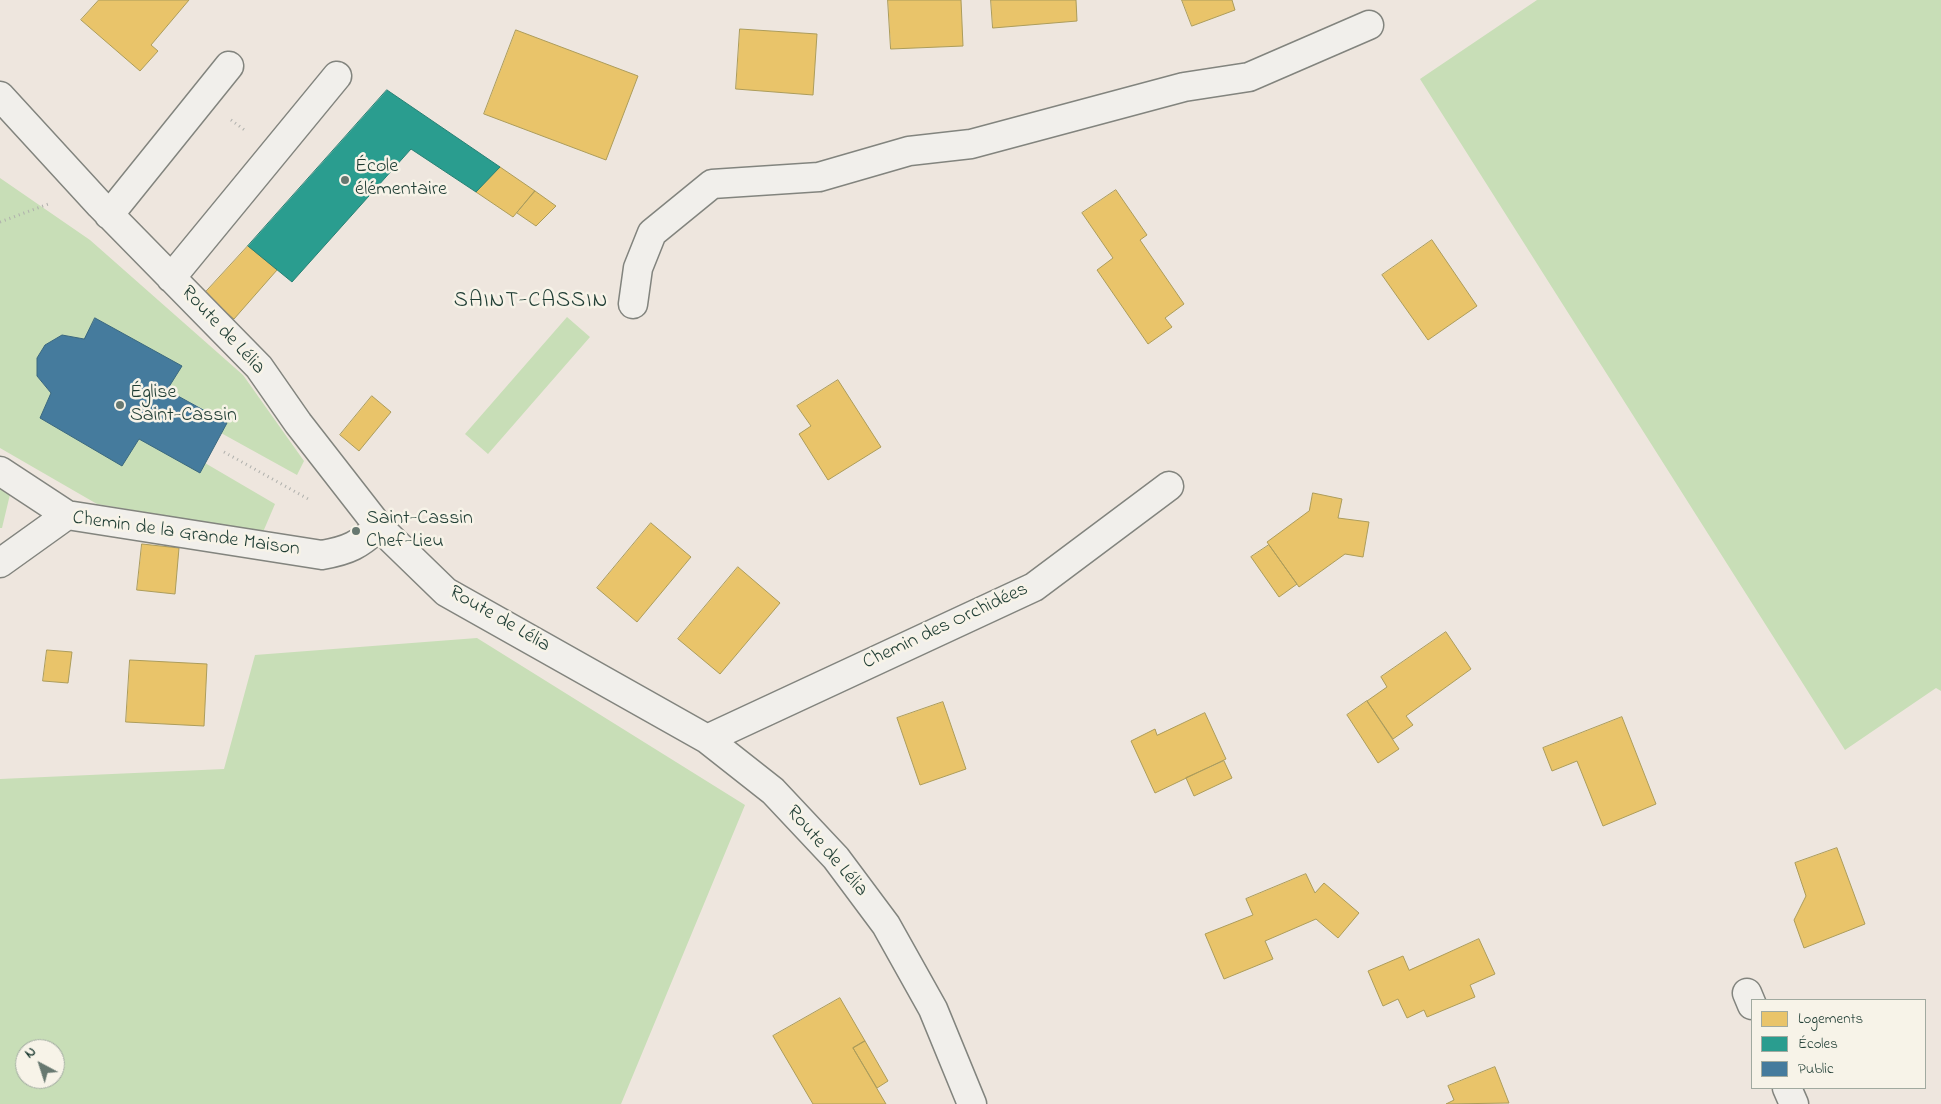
<!DOCTYPE html>
<html>
<head>
<meta charset="utf-8">
<style>
	body { margin:0 }
	#map { position:relative; width:1941px; height:1104px; overflow:hidden; background:#eee6de; font-family:"Indie Flower",sans-serif }
	canvas { display:block }
	.legend { position:absolute; left:1751px; top:999px; width:175px; height:90px; box-sizing:border-box; background:#f7f3e8; border:1px solid #a1aaa0; margin:0; padding:6px 9px; list-style:none; font-size:15px; color:#1f3d34 }
	.legend li { display:flex; align-items:center; gap:10px; height:25px }
	.legend b { width:25px; border:1px solid #a1aaa0 }
	.north { position:absolute; left:15px; top:1039px; width:50px; height:50px; box-sizing:border-box; background:#f7f3e8; border:1px solid #a1aaa0; border-radius:50%; rotate:320deg; font-size:14px; font-weight:700; line-height:20px; text-align:center; color:#1f3d34 }
	.north::after { content:''; display:block; margin:auto; width:18px; height:22px; background:#677870; clip-path:polygon(50% 0,100% 100%,50% 72%,0 100%) }
</style>
</head>
<body>
<div id="map">
<canvas width="1941" height="1104"></canvas>
<ul class="legend">
<li><b style="height:14px;background:#e9c46a"></b>Logements</li>
<li><b style="height:14px;background:#2a9d8f"></b>Écoles</li>
<li><b style="height:14px;background:#457b9d"></b>Public</li>
</ul>
<div class="north">N</div>
</div>
<script>
const ctx = document.querySelector('canvas').getContext('2d');
ctx.lineJoin = 'round';
function paint(path, color) { ctx.fillStyle = color; ctx.fill(path, 'evenodd'); }
function strokePath(path, color, width, dash) { ctx.strokeStyle = color; ctx.lineWidth = width; ctx.lineCap = dash ? 'butt' : 'round'; ctx.setLineDash(dash || []); ctx.stroke(path); }
function drawText(font, color, halo, rows, align = 'center') {
  ctx.font = font + ' "Indie Flower",sans-serif'; ctx.lineWidth = 5; ctx.setLineDash([]); ctx.textBaseline = 'middle'; ctx.strokeStyle = halo; ctx.fillStyle = color; for (const [text, x, y, turn = 0] of rows) {
    ctx.save(); ctx.translate(x, y); ctx.rotate((+turn || 0) * Math.PI / 180); ctx.textAlign = isNaN(turn) ? turn : align; if (halo) ctx.strokeText(text, 0, 0); ctx.fillText(text, 0, 0); ctx.restore();
  }
}
paint(new Path2D(`
	M1537 0H1941V691L1936 688 1845 750 1420 79Z
	M0 178 90 240 243 375 304 461 297 475 221 433 227 422 167 390 181 366 95 318 84 339 62 335 45 345 37 358V376L51 393 40 418 122 465 139 439 205 463 275 504 263 532 97 504 0 448Z
	M567 317 590 337 488 454 465 434Z
	M0 479 12 486 2 528H0Z
	M477 638 745 805 621 1104H0V779L224 769 255 655ZM25 1049H55V1079H25Z`), '#c8deb7');
const homes = new Path2D(`
	M99 0H189L151 45 158 51 140 71 81 20Z
	M888 0H961L963 46 891 49Z
	M991 0H1076L1077 21 993 28Z
	M1182 0H1232L1235 10 1192 26Z
	M740 29 817 34 813 95 736 89Z
	M516 30 638 76 606 160 484 114Z
	M500 167 535 191 513 217 476 192Z
	M1116 190 1147 235 1140 240 1184 304 1165 318 1172 327 1148 344 1097 270 1113 258 1082 213Z
	M535 191 556 206 536 226 517 213Z
	M1432 240 1477 306 1428 340 1382 275Z
	M248 246 277 270 234 319 204 294Z
	M838 380 881 447 828 480 799 434 811 426 797 406Z
	M372 396 391 412 359 451 340 435Z
	M1313 493 1342 499 1338 518 1369 522 1363 557 1345 554 1299 587 1267 542 1309 511Z
	M651 523 691 557 637 622 597 588Z
	M142 544 179 548 175 594 137 590Z
	M1269 545 1297 584 1279 597 1251 557Z
	M738 567 780 603 720 674 678 639Z
	M1446 632 1471 669 1406 716 1413 725 1393 739 1367 701 1387 687 1381 677Z
	M47 650 72 652 68 683 43 681Z
	M130 660 207 664 204 726 126 722Z
	M1367 701 1399 749 1378 763 1347 715Z
	M943 702 966 769 920 785 897 718Z
	M1205 713 1226 759 1155 793 1131 741 1155 729 1157 735Z
	M1622 717 1656 804 1603 826 1577 761 1552 771 1543 748Z
	M1224 761 1232 778 1194 796 1186 778Z
	M1837 848 1865 924 1804 948 1794 920 1806 896 1795 863Z
	M1306 874 1315 893 1324 883 1359 913 1338 938 1316 919 1265 941 1273 959 1224 979 1205 934 1253 915 1246 899Z
	M1479 939 1495 974 1470 985 1475 997 1427 1017 1424 1010 1407 1018 1398 999 1383 1006 1368 971 1403 956 1409 970Z
	M840 998 865 1041 853 1048 886 1104H813L773 1036Z
	M865 1041 888 1081 877 1088 853 1048Z
	M1495 1067 1509 1103 1446 1104 1454 1100 1448 1086Z`);
paint(homes, '#e9c46a');
strokePath(homes, '#ac9c5a', 1);
const schools = new Path2D(`
	M387 90 500 167 476 192 411 149 292 282 248 246Z`);
paint(schools, '#2a9d8f');
strokePath(schools, '#278074', 1);
const public = new Path2D(`
	M95 318 182 366 167 390 227 423 200 473 139 439 122 466 40 418 51 393 37 376V358L45 345 62 335 84 339Z`);
paint(public, '#457b9d');
strokePath(public, '#3a687e', 1);
const minor = new Path2D(`
	M0 96 100 205 259 367 298 423 379 527 446 592 707 739 773 791 836 858 886 925 933 1009 972 1104
	M109 215 229 66
	M171 278 337 76
	M633 304 638 268 652 233 712 184 819 177 909 151 971 144 1184 87 1249 77 1369 25
	M0 471 67 515
	M0 563 67 515 322 555C350 550 358 545 379 527
	M707 739 1034 587 1169 486
	M1747 993 1752 1005
	M1787 1088 1794 1104`);
strokePath(minor, '#82847e', 31);
strokePath(new Path2D(`
	M231 120 246 131
	M0 222 51 203
	M224 452 310 500`), '#afb0ac', 3, [1, 4]);
strokePath(minor, '#f1efeb', 28);
for (const [x, y, r, color] of [
	[345,180,5,"#677870"],
	[120,405,5,"#677870"],
	[356,531,5,"#677870"]
]) { const dot = new Path2D(); dot.arc(x, y, r, 0, 2 * Math.PI); ctx.fillStyle = color; ctx.fill(dot); strokePath(dot, '#f7f3e8', 2); }
drawText('20px', '#1f3d34', '#f7f3e8', [
	["École",355,168],
	["élémentaire",355,191],
	["Église",130,394],
	["Saint-Cassin",130,417],
	["Saint-Cassin",366,520],
	["Chef-Lieu",366,543]
], 'left');
drawText('20px', '#1f3d34', '#f7f3e8', [
	["Route de Lélia",222,331,47],
	["Chemin de la Grande Maison",186,535,8],
	["Route de Lélia",499,620,30],
	["Chemin des Orchidées",946,627,-25],
	["Route de Lélia",826,852,49]
]);
ctx.letterSpacing = '1px';
drawText('22px', '#1f3d34', '#f7f3e8', [
	["SAINT-CASSIN",531,302]
]);
ctx.letterSpacing = '0px';
</script>
</body>
</html>
